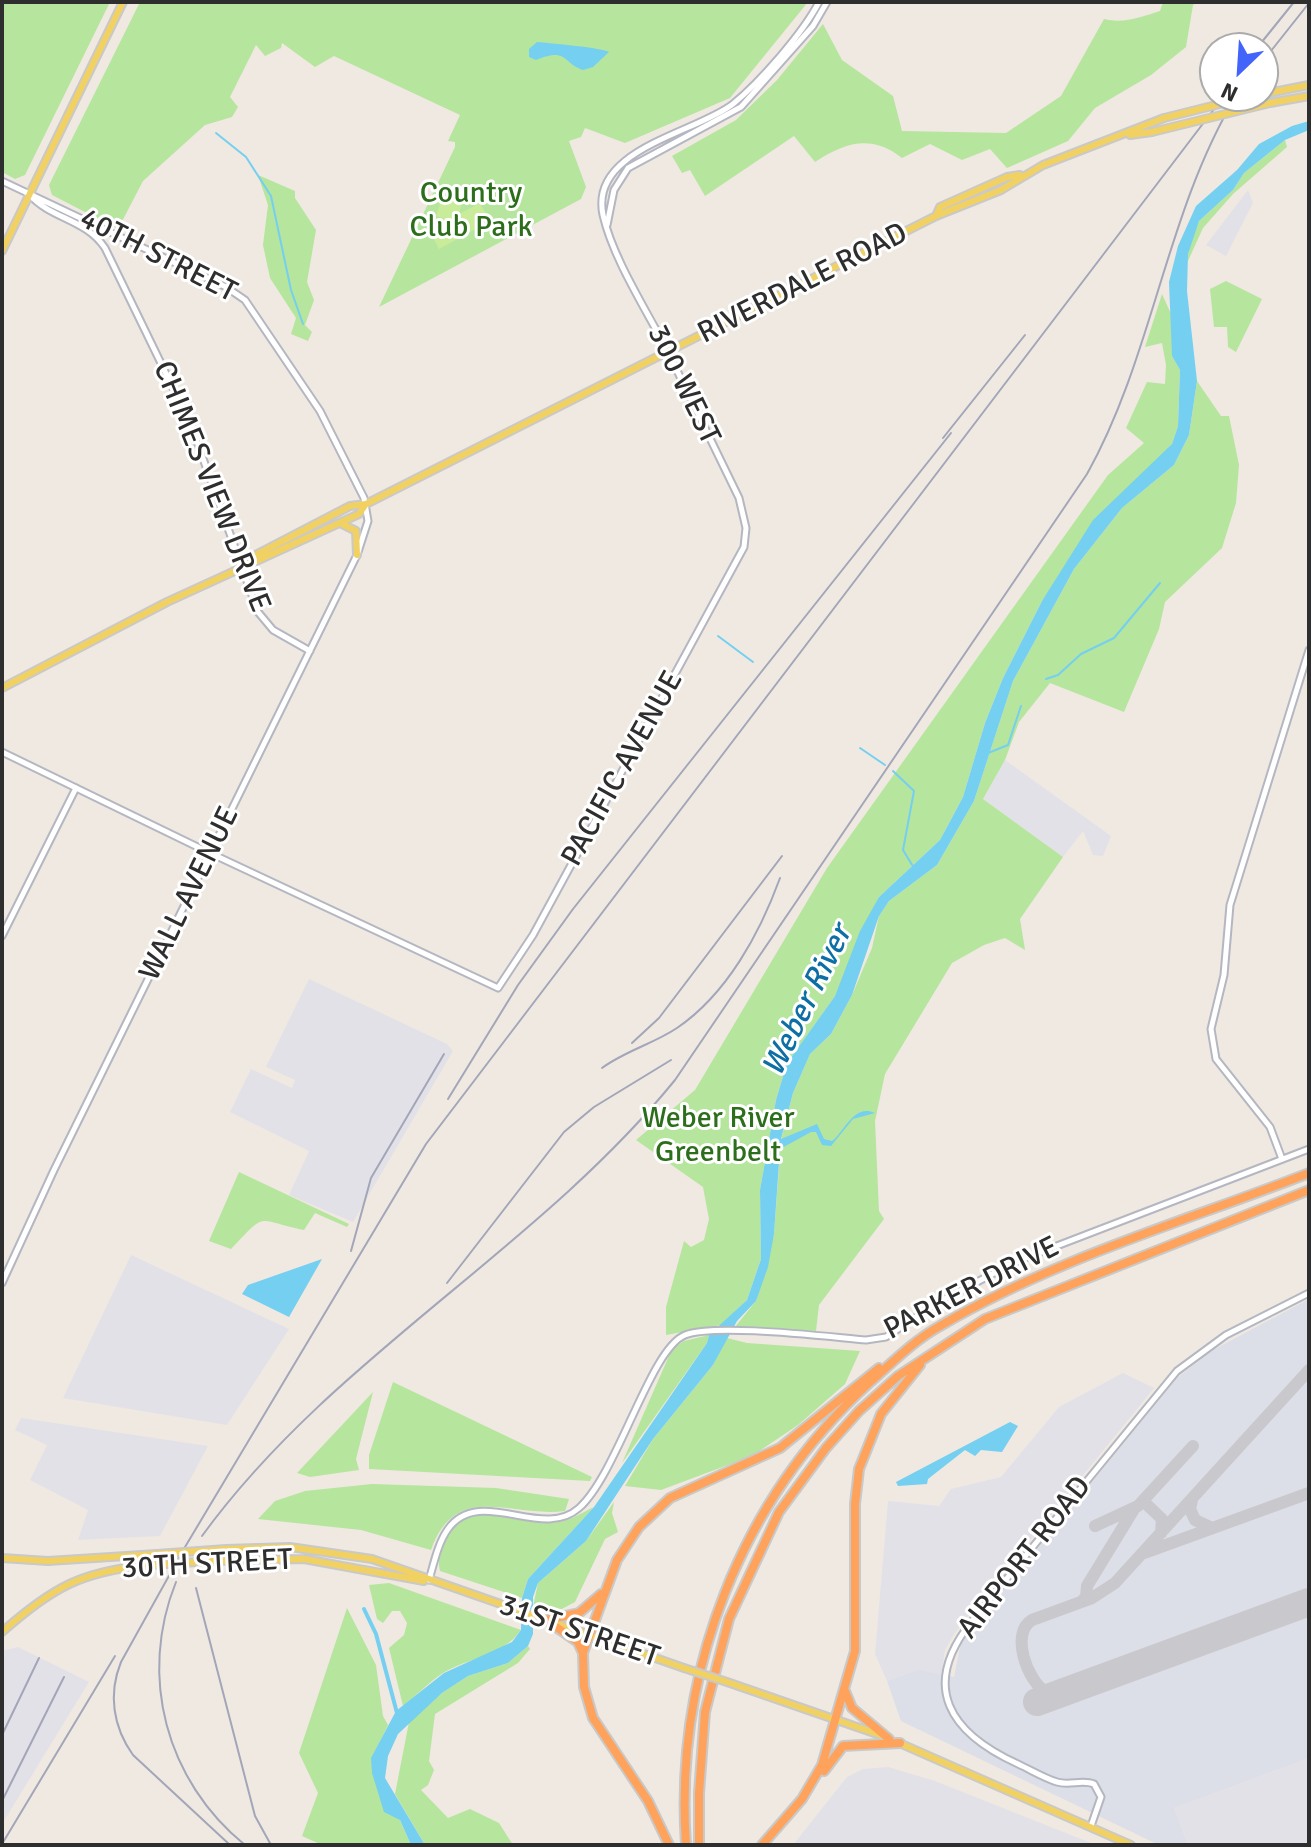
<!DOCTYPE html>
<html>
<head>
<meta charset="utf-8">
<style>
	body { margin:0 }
	#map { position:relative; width:1311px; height:1847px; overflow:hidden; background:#efe9e1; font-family:Signika,sans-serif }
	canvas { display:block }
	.frame { position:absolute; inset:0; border:4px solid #2e2e2e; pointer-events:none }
	.north { position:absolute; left:1199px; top:32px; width:80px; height:80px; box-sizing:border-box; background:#fff; border:2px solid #ababab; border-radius:50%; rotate:205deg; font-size:22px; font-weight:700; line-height:32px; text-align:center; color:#2e2e2e }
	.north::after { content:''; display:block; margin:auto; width:28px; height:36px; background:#4264fb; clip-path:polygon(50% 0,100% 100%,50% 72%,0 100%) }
</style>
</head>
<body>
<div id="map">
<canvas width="1311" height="1847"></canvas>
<div class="frame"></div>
<div class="north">N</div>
</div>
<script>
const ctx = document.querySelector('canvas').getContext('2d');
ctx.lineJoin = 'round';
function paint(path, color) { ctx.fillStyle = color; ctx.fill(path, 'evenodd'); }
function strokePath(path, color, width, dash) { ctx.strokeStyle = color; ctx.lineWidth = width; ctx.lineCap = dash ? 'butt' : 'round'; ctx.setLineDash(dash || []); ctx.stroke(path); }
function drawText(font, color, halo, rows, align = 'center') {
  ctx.font = font + ' Signika,sans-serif'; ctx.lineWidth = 6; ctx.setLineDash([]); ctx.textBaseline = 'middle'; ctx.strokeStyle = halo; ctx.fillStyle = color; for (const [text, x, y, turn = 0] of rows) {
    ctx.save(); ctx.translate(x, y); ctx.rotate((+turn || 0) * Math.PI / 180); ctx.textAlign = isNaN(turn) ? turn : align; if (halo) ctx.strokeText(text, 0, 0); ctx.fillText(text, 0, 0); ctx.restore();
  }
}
paint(new Path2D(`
	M1248 190 1253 203 1226 256 1206 245Z
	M1005 760 1111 836 1103 856 1093 855 1083 831 1063 857 983 799Z
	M309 979 447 1044 453 1051 353 1222 289 1195 309 1151 230 1112 251 1069 292 1088 295 1080 266 1067Z
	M131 1255 289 1329 227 1425 63 1398Z
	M1123 1373 1154 1388 954 1634 945 1650 941 1676 919 1671 887 1681 875 1654 888 1501 939 1506 951 1489 1001 1477 1059 1407Z
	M21 1418 208 1446 160 1536 78 1540 88 1510 30 1480 47 1445 15 1430Z
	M18 1647 89 1682 2 1824V1651Z
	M1309 1758V1845H1188L1174 1808Z
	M888 1767 935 1781 1096 1845H793L847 1777 863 1769Z`), '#e3e1e8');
paint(new Path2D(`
	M1309 1299V1758L1174 1808 1188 1845H1159L901 1721 887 1681 919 1670 954 1677 961 1642 1178 1377 1211 1351Z`), '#dcdee8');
paint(new Path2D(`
	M2 2H110L25 175 15 179 2 172Z
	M140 2H808L730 98 625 143 585 128 581 137 569 141 586 187 581 199 379 307 455 147V142L448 141 460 115 334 56 315 67 282 43 281 48 265 56 256 45 230 97 238 107 232 117 205 125 143 181 118 229 52 195 49 185Z
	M1163 2H1197L1193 5 1186 47 1151 75 1095 108 1068 141 1007 168 990 149 962 160 930 144 902 158C872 134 845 142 815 162L794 136 705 196 690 170 682 173 672 156 736 120 777 80 823 24 842 60 893 96 902 131 1006 133 1061 96 1104 19C1124 24 1141 17 1160 11Z
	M1285 140 1287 147 1233 194 1203 228 1187 263 1190 239 1199 221 1233 190 1244 173Z
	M258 175 295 191V198L316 230 307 282 314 300 305 325 312 332 308 341 291 334 296 318 270 278 263 245 268 205Z
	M1226 281 1262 299 1236 352 1228 347 1227 327H1214L1210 289Z
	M1162 294 1172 316V356L1180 370 1178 426 1172 444 1042 601 1003 678 985 723 963 797 940 840 879 897 835 996 787 1063 776 1100 760 1190 761 1259 747 1300 721 1325 666 1335V1307L684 1241 691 1247 704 1240 709 1219 703 1187 636 1140 695 1090 827 868 1108 475 1144 443 1126 428 1147 382 1165 384 1166 365 1162 343 1145 347Z
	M1197 381 1221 416H1229L1239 465 1236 503 1222 548 1165 602 1159 629 1124 712 1050 683 1019 722 1005 760 983 799 1063 857 1020 919 1025 950 1005 938 984 945 952 963 885 1074 875 1121 879 1211 884 1219 819 1305 816 1331 735 1327 756 1301 774 1234 781 1140 793 1093 810 1054 831 1034 852 995 872 948 879 916 889 901 937 865 974 801 1013 681 1074 569 1122 508 1174 465 1189 435Z
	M239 1172 349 1224 347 1227 315 1213 304 1230C255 1220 268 1210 231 1249L209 1241Z
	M709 1335 707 1343 622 1463 672 1349 684 1341Z
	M727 1338 747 1343 860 1351 845 1384 798 1425 752 1456 661 1490 625 1486 653 1439 713 1365Z
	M393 1382 592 1477 590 1481 369 1469V1455Z
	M373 1392 356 1459 359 1470 310 1477 297 1473Z
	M372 1484 496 1488 569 1499 565 1511C510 1518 456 1480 431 1550L361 1530 258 1519 275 1501 305 1491Z
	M614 1502 612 1513 618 1532 605 1539 575 1602 556 1612 533 1607 538 1583 586 1541Z
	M594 1507 528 1579 522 1598 440 1571C437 1557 440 1547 447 1535 471 1496 523 1526 559 1522 571 1520 583 1512 594 1507Z
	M389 1583 521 1630C502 1657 469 1657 443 1673 429 1682 416 1696 403 1706L389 1648 404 1635 407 1623 400 1611H392L383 1623 377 1619 369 1585Z
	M347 1608 376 1665 383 1716 388 1725 372 1758 411 1845H322L302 1836 318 1793 299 1753Z
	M528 1646 530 1649 518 1663 435 1714 429 1761 434 1770 428 1785 421 1790 448 1818 470 1809 499 1823 513 1845H425L395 1794 409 1722 442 1693 468 1676 508 1663Z`), '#b6e59e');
paint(new Path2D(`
	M446 197 462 202 459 214 480 203 490 221 439 249 429 230 447 220 436 216 441 200Z`), '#c9ec9a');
paint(new Path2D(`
	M537 42C549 43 604 48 609 52L593 67 583 70C562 63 568 47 536 60L529 57V49Z
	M1309 121V130L1285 140 1244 173 1233 190 1199 221 1188 254 1187 291 1197 381 1189 435 1174 465 1122 508 1074 569 1013 681 974 801 937 865 889 901 879 916 852 995 831 1034 810 1054 793 1093 781 1139 817 1124 824 1139 832 1141C845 1131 854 1103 875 1113L853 1119 831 1146 822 1145 816 1132H811L780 1149 774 1234 768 1267 756 1301 737 1321 713 1365 653 1439 586 1541 538 1583 533 1597V1634L528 1646 508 1663 468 1676 442 1693 398 1734 388 1756 385 1778 425 1845H411L400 1820 384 1812 372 1773 371 1758 396 1711 444 1673 512 1642 521 1630 522 1598 528 1579 594 1507 707 1343 709 1335 747 1300 761 1259 760 1190 776 1100 787 1063 835 996 860 931 879 897 940 840 963 797 985 723 1003 678 1042 601 1093 520 1172 444 1178 426 1180 370 1172 356 1169 282 1178 246 1196 206 1237 170 1259 144 1292 126Z
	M322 1259 289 1317 242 1294 248 1285Z
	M1010 1422 1018 1426 1002 1452 981 1450 975 1456 965 1450 928 1479 927 1484 898 1486 896 1482Z`), '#75cff0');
strokePath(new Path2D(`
	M216 133 246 157 271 196 291 290 303 324
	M718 636 753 662
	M1046 679 1058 675 1081 654 1114 638 1160 583
	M860 748 885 765
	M988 753 1008 745 1021 706
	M893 771 914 791 903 850 914 868`), '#75cff0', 2);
strokePath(new Path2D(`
	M364 1609 376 1634 397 1713`), '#75cff0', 4);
strokePath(new Path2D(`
	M1192 1500 1190 1509 1195 1520 1212 1528
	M1143 1501 1162 1519 1161 1533
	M1095 1526 1138 1506 1193 1446
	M1144 1553 1309 1493
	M1081 1602 1086 1597 1087 1586 1134 1509
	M1061 1693 1046 1692C1027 1681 1010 1633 1032 1620L1092 1598 1115 1583 1309 1370`), '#c9c8cc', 12);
strokePath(new Path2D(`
	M1037 1702 1309 1602`), '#c9c8cc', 28);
const tertiary = new Path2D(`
	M210 853 498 988 533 935 744 547 746 528 739 498 668 352
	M2 936 76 788
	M1282 1159 1270 1127 1216 1059 1211 1029 1224 975 1230 905 1309 650
	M429 1580C434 1563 438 1543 448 1529 480 1485 542 1541 579 1508 618 1473 650 1349 685 1335 715 1323 829 1337 866 1340L886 1337 939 1302 1015 1262 1309 1149
	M1091 1826 1101 1797 1094 1784C1082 1779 1070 1786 1057 1782 1044 1778 1031 1770 1018 1764 950 1733 919 1687 972 1621L1177 1371 1226 1335 1309 1293`);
const secondary = new Path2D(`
	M2 181 226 287 245 300 320 411 364 498 368 521 357 555 54 1170 2 1283
	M30 195C51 219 86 219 105 248L191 425 258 612 273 630 310 651
	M607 225 614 190 628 168 741 107 813 26 827 2
	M668 352C647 311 613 259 603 215 589 149 696 133 733 104 760 82 803 33 819 2
	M2 752 210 853`);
const primary = new Path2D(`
	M1263 94 1309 85
	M1270 103 1309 96
	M1130 135 1152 132
	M936 216 940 207 1007 177 1020 175
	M2 251 123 2
	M342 524 356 531 357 555
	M241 568 248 559 350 506 366 504 936 216 1001 190 1043 165 1164 118
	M2 688 167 602 359 514 366 504
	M226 1549 290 1547 372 1559 684 1668
	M2 1558 48 1561 157 1554
	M213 1561 304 1559 424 1581
	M2 1632C53 1587 82 1571 150 1565
	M727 1682 883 1736
	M897 1742 1131 1845`);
const motorway = new Path2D(`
	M546 1620 579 1613 601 1594
	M546 1620 578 1642 583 1653
	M845 1691 852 1708 889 1739
	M824 1771 843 1746 900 1743
	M669 1845 648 1801 593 1718 584 1687 583 1653 617 1560 639 1527 670 1498 780 1448 879 1368
	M686 1845C674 1671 741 1500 869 1383 892 1363 913 1341 940 1326 1054 1259 1186 1221 1309 1173
	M699 1845V1793L705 1712 729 1619 779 1512 826 1448 859 1411 898 1376 985 1319 1309 1190
	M762 1845 802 1799 822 1765 855 1651V1504L859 1469 881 1414 920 1365`);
strokePath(tertiary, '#b4b7c1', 9);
strokePath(secondary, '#b4b7c1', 9);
strokePath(primary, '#c9c9c9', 10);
strokePath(motorway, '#c9c9c9', 12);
strokePath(tertiary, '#fff', 5);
strokePath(secondary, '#fff', 5);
strokePath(primary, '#f2d163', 6);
strokePath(motorway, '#ffa35c', 8);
strokePath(new Path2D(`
	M1257 48 1294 2
	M1263 61 1309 3
	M943 438 1025 335
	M632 1043 659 1018 782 856
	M602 1068C625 1051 653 1044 677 1028 727 994 760 933 780 878
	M448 1099 518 985 573 909 951 433
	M351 1251 371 1178 444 1054
	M447 1283 564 1132 594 1107 671 1060
	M202 1536C332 1357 536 1251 675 1080L1087 474C1154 354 1165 214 1236 96
	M176 1582C138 1676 166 1781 245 1845
	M196 1588 255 1816 271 1845
	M2 1735 39 1658
	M2 1801 64 1677
	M2 1844 115 1656
	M230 1845 133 1755C113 1727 108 1694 121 1662L185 1547 426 1144 1224 96`), '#a3a6b8', 2);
const primaryBridge = new Path2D(`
	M1164 118 1252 96
	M1152 132 1270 103
	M157 1554 226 1549
	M150 1565 213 1561
	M684 1668 727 1682`);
strokePath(primaryBridge, '#c9c9c9', 10, []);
strokePath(primaryBridge, '#f2d163', 6);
drawText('30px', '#2c6e1b', '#fff', [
	["Country",471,194],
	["Club Park",471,228],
	["Weber River",718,1119],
	["Greenbelt",718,1153]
]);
drawText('30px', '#2e2e2e', '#fff', [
	["40TH STREET",158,256,27],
	["RIVERDALE ROAD",803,284,-27],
	["300 WEST",683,385,64],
	["CHIMES VIEW DRIVE",211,487,68],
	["PACIFIC AVENUE",623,769,-61],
	["WALL AVENUE",190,894,-64],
	["PARKER DRIVE",972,1289,-27],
	["AIRPORT ROAD",1025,1558,-52],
	["30TH STREET",207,1565,-3],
	["31ST STREET",579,1632,19]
]);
drawText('italic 32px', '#0d6fa3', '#fff', [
	["Weber River",808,1001,-64]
]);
</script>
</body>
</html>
